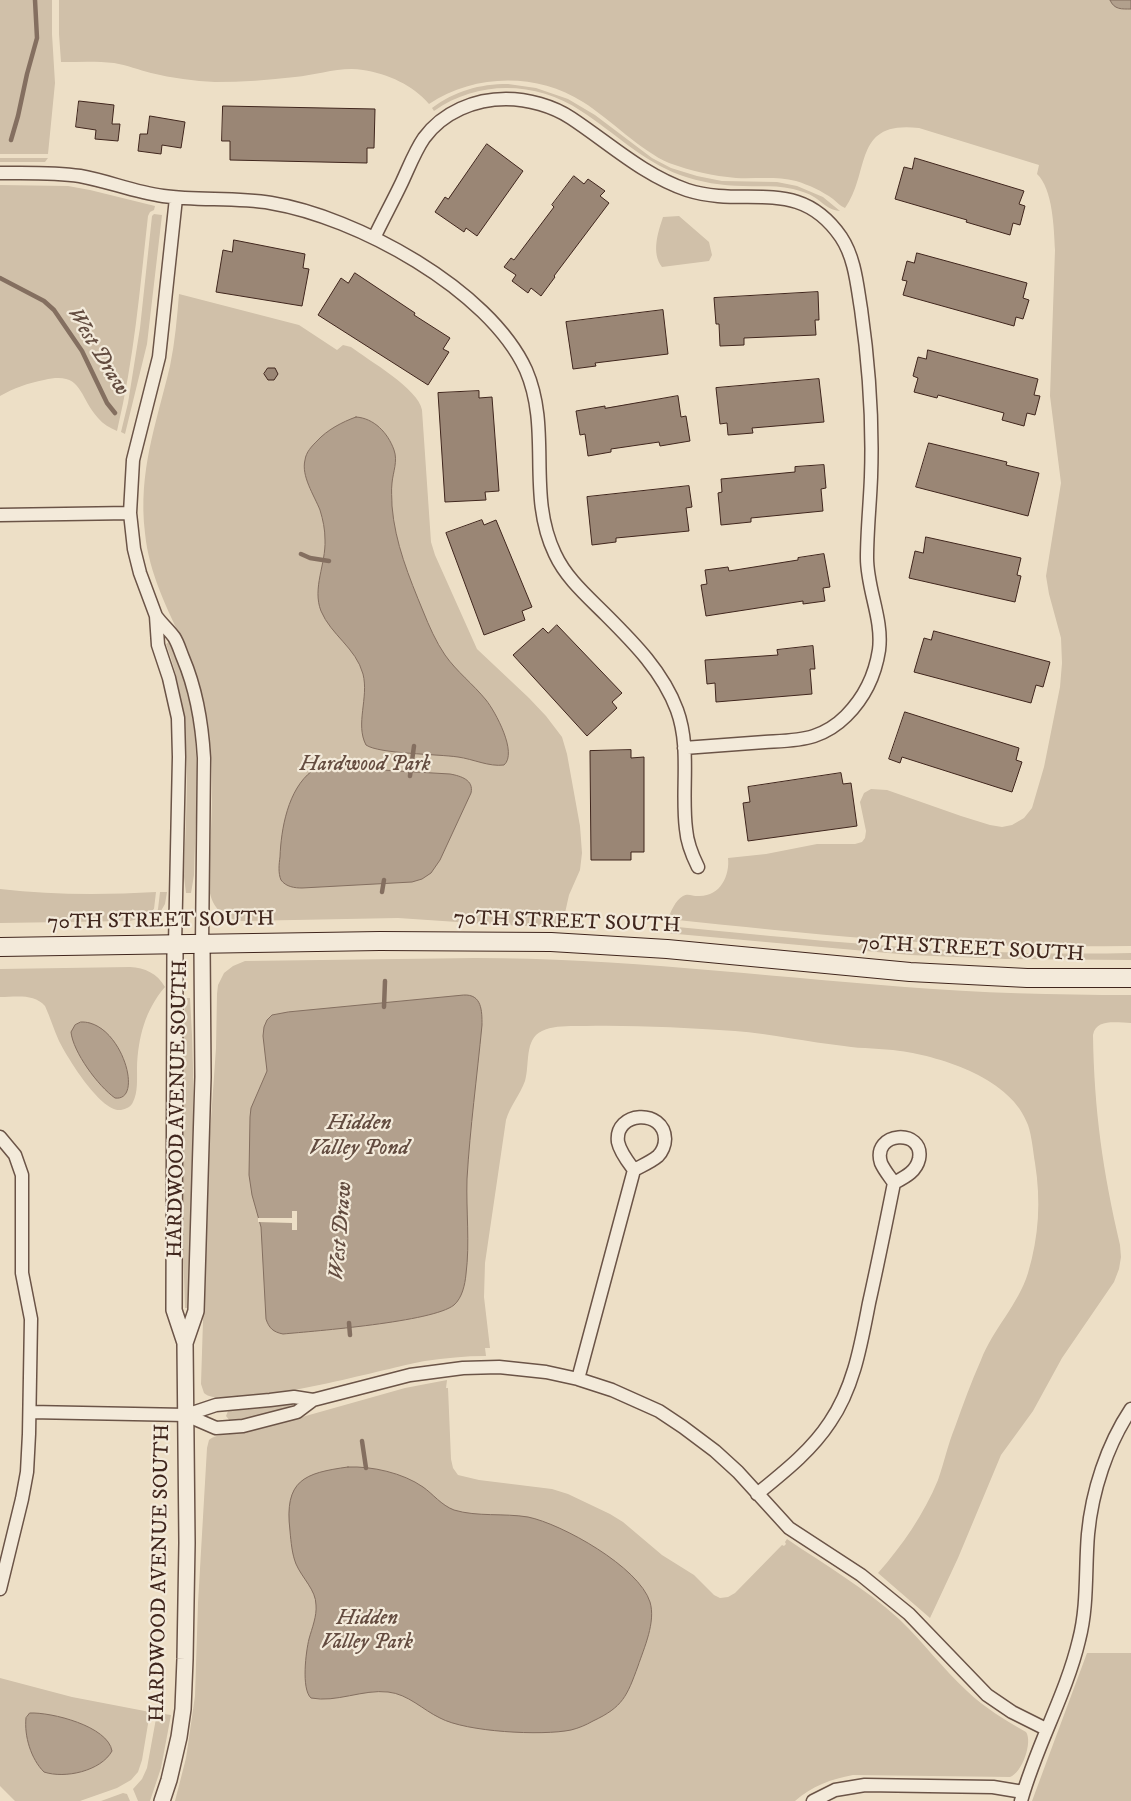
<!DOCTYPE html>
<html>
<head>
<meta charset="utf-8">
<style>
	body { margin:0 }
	canvas { display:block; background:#eddfc6 }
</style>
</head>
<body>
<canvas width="1131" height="1801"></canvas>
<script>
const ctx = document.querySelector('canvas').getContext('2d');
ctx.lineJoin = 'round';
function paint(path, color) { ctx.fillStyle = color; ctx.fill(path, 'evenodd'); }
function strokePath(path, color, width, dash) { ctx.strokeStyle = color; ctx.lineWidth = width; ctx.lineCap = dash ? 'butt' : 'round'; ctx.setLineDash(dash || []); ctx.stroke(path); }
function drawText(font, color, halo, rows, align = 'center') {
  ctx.font = font + ' "IM FELL DW Pica",serif'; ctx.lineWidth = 4.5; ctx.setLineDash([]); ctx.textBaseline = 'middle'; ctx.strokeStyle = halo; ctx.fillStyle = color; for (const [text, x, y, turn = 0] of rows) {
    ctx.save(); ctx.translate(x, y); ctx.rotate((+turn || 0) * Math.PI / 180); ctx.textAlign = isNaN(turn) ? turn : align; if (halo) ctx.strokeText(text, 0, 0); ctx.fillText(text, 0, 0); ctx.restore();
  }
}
paint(new Path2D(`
	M0 0H52V34L55 83 48 154H0Z
	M59 0H1131V946C1046 947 961 946 876 939 807 934 737 926 668 919 671 911 675 901 683 896 688 893 692 896 698 896 720 897 730 876 728 858L766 854 817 844H855L862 842 865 838 866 831 860 802 864 793 871 789 887 790 961 816 990 825 1002 827 1012 825 1024 818 1032 808 1044 767 1060 687 1062 663 1061 638 1049 594 1046 576 1061 483 1050 396 1055 250C1054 229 1053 189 1037 174L1039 165 919 128C852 120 871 172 845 208 840 206 837 202 833 199 822 191 809 185 796 181 776 176 756 179 736 178 713 176 691 171 669 163 641 151 610 119 583 102 536 72 474 74 429 104 413 85 388 74 363 70 342 66 317 75 295 77 269 80 242 82 215 82 194 81 172 78 151 73 139 70 127 65 114 63 97 61 79 62 61 62L59 34Z
	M508 84 536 88 568 99 595 115 652 158 671 168 697 176 722 181 777 182 797 186 823 197 840 211C830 211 822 202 814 197 808 193 800 191 793 189 776 185 760 187 743 186 722 186 700 182 680 175 642 161 614 132 581 111 536 81 478 80 434 111L432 108C455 91 479 84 508 84Z
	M0 158H48L45 162H0Z
	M0 185 68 186 90 190 155 206 154 210 150 212 148 216C140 288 134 360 117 431 110 428 103 424 98 418 78 396 83 371 44 380 28 383 14 388 0 396Z
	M154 214 162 215 147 344 125 434 121 432 128 403 140 328 152 216Z
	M679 216 709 242 712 255 709 261 662 267C651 253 658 232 663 217Z
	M179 294 299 325 337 350 343 345 351 347C368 360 419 389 422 410L431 542 435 555 477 649 529 698 546 716 562 737 567 754 580 826 582 853 580 870 569 895 565 913 561 914V920H565V927L502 925 398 918 242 921C222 919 210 905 209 886 210 826 219 750 201 693 196 678 191 662 185 647 168 610 149 574 145 533 138 471 156 425 170 366 175 342 177 318 179 294Z
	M169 642C206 716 196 795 194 875L191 893H186L184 877C186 798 195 719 166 644Z
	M0 889C51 895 104 895 156 892L154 909 142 918 130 921 0 923Z
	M160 892H167L165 904 158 916 156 914 158 909Z
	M667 926C822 941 975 957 1131 953V960L1006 959 910 955 666 933Z
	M475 958C620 958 761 976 905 987 980 993 1055 995 1131 995V1023C1118 1023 1096 1018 1093 1035 1094 1110 1103 1173 1120 1245L1121 1257 1119 1269 1114 1282 1062 1358 1033 1411 1001 1455 958 1558 930 1618 878 1573C902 1546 924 1514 938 1480 944 1463 948 1444 955 1427 963 1405 971 1382 981 1360 993 1329 1018 1305 1028 1273 1039 1236 1041 1201 1035 1163 1033 1151 1032 1137 1028 1125 1012 1079 943 1057 900 1051 881 1048 863 1049 844 1046 808 1042 772 1034 735 1031 685 1028 635 1025 586 1026 572 1026 554 1025 542 1031 524 1039 530 1065 525 1081 520 1095 510 1106 506 1120L485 1263 484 1297 490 1348H485L486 1356C465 1356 445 1358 425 1361 390 1367 225 1414 204 1393L201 1384 208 1162 216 1048 217 994 218 985 224 973 233 966 245 961Z
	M130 967C145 968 157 973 165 987 145 1010 138 1038 137 1068 137 1078 138 1093 133 1102 131 1107 126 1109 121 1110 101 1113 67 1057 59 1041 54 1030 50 1017 45 1006 34 993 15 997 0 997V969Z
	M185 998H190C197 1101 192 1205 188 1308H185C182 1205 178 1101 185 998Z
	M447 1380 446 1388H448L451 1459 453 1468 458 1475 479 1480 552 1489 568 1494 610 1514 623 1522 662 1555 694 1575 714 1595 720 1598 728 1597 735 1593 782 1545 784 1546 786 1544 785 1542 787 1539C825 1565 865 1588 899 1619 923 1642 943 1669 967 1691 985 1708 1005 1720 1026 1732 1033 1742 1022 1773 1010 1777L853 1775C831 1779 812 1786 795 1801H175L186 1758 195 1696 198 1603 207 1448 209 1440C216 1433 251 1430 263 1428L405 1388Z
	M292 1403 293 1407 237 1421H230L226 1416 228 1411 233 1410Z
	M1087 1653H1131V1801H1032Z
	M0 1678 72 1697 150 1712 142 1760 138 1772 131 1780 117 1788 80 1801H15L0 1786Z
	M157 1713 171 1715 161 1768 150 1801H138L133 1789 142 1779 147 1768Z
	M123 1793 127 1794 130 1801H101Z`), '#d0c0a9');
const water = new Path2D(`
	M1110 0H1131V9C1122 9 1114 10 1110 0Z
	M356 417C374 418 388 433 394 450 398 461 393 472 392 483 391 491 392 498 392 506 395 543 409 577 423 611 429 626 436 642 445 655 457 672 473 684 486 700 495 711 518 753 504 765 489 767 473 759 458 757 438 754 379 754 366 745 355 724 369 698 363 674 356 648 331 635 321 611 312 588 326 564 325 540 325 529 323 520 320 510 314 495 301 476 305 460 306 452 312 446 317 441 327 430 342 422 356 417Z
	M331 767 450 774C461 776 474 780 471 793L440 860 431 873 422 879 412 882 302 888C295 888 286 887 281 880 278 873 279 864 280 857 281 829 288 789 312 771 317 767 325 767 331 767Z
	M464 995C482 994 482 1011 482 1025 477 1077 470 1128 467 1179 466 1211 470 1243 466 1274 465 1285 462 1298 454 1305 433 1322 315 1331 283 1334 273 1332 269 1328 266 1319L261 1227 252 1195 249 1175 250 1117 251 1108 267 1071 263 1036 264 1027 267 1020 272 1015 288 1012Z
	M81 1022C121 1020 145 1102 115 1098 98 1086 73 1052 71 1032L75 1025Z
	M348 1467C372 1466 403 1473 423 1487 433 1494 441 1505 454 1510 477 1517 504 1513 528 1517 562 1524 639 1567 650 1602 656 1622 644 1648 638 1666 627 1696 623 1707 593 1721 586 1725 579 1728 571 1730 542 1736 466 1732 440 1718 423 1710 408 1694 388 1692 363 1689 336 1703 311 1698 301 1689 306 1651 309 1639 312 1628 317 1616 316 1605 316 1590 302 1578 296 1564 292 1554 291 1542 290 1531 284 1480 304 1473 348 1467Z
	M30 1713C51 1712 108 1726 112 1751 101 1771 65 1779 44 1772 31 1759 24 1736 26 1718Z`);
paint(water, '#b2a08d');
strokePath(water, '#846f60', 1);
paint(new Path2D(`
	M292 1211H297V1230H292V1223L258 1222V1218H292Z`), '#eddfc6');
strokePath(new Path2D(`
	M11 140 18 116 27 74 37 38 35 0
	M0 278 44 301 54 310 82 351 107 403 115 413
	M301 554 310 558 329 561
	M410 776 414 746
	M382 892 384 880
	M384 1007 385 981
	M349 1323 350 1335
	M362 1441 366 1468`), '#846f60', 4.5);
const building = new Path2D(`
	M79 101 114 105 112 124H120L118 141 95 139 96 130 76 127Z
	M223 106 375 109 374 148H367V163L230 160V141H222Z
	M150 116 185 122 181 148 162 145 161 154 138 151 140 134H147Z
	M487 144 523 171 477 236 466 228 464 232 435 212 445 197 448 199Z
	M915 158 1024 191 1019 204 1025 206 1020 225 1013 223 1010 235 966 222 967 220 895 199 904 167 912 169Z
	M574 176 584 184 588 179 605 191 600 196 609 203 554 276 555 277 541 296 531 288 528 293 512 281 516 275 504 267 511 258 514 260 554 207 552 205Z
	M234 240 305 254 303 268 309 269 302 306 216 292 223 250 232 252Z
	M917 253 1027 283 1023 298 1029 300 1023 319 1016 317 1014 326 903 295 907 281 902 280 907 261 914 263Z
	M355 273 415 313 414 315 450 338 443 349 449 352 428 385 318 315 341 278 348 283Z
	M818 292 819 320H815L816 335 744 338V345L720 346 719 324H716L714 298Z
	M663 310 668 354 595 363 596 366 573 369 566 322Z
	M928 350 1038 379 1034 395 1040 396 1035 415 1027 413 1024 426 1002 420 1004 413 938 395 937 398 914 392 918 378 913 376 918 357 926 359Z
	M268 368H275L278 374 274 380H268L264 374Z
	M819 379 824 422 752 428 753 433 728 435 727 423 720 424 716 388Z
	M479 391V398L492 397 499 491 485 492 486 500 445 502 438 393Z
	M678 396 681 417 686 416 690 441 660 446 659 442 611 449V452L588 456 585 434 580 435 576 411 605 406V408Z
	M929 443 1007 462 1006 465 1039 473 1028 516 916 487Z
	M824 465 826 488 821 489 823 511 751 518V522L721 525 718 493 722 492 721 479 795 472V467Z
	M689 486 692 507 686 508 689 531 616 538V542L592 545 587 497Z
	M482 520 484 525 496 520 532 607 522 611 525 620 484 635 446 533Z
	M926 537 1021 558 1017 575 1021 576 1015 602 909 578 915 551 923 553Z
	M824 554 830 587 823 588 825 601 803 604V601L706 616 701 585 707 584 705 570 728 567 729 571 798 560V558Z
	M557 625 622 693 612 702 617 708 587 736 513 655 543 628 548 633Z
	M934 631 1050 662 1043 687 1036 685 1031 703 914 672 924 638 931 640Z
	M813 646 815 669H810L812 694 716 702 715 683 707 684 705 660 778 655 777 650Z
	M905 712 1019 748 1016 760 1022 762 1012 792 902 757 900 763 889 759Z
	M631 750V758L644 757V852H631V860H591L590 751Z
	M841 773 843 784 851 783 857 826 748 841 743 803 750 802 748 787Z`);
paint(building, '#9a8675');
strokePath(building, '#40261d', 1);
const minor = new Path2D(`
	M0 173C26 173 54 172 80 176 108 181 134 192 163 196 199 201 235 197 271 203 356 217 489 289 526 370 552 430 526 494 555 554 566 578 587 596 606 615 634 643 663 672 677 710 691 748 681 790 686 829 687 842 692 855 698 867
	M374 238C383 219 393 201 402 182 409 167 415 151 424 138 443 112 475 99 506 99 528 99 553 106 571 118 609 143 643 175 687 190 747 209 798 175 841 237 855 258 857 285 861 309 869 365 873 421 871 477 870 504 867 531 867 558 867 589 883 619 879 650 875 676 864 698 846 716 837 725 826 732 814 736 799 741 781 741 765 742 738 744 711 746 684 748
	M0 515 130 513
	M156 616C161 623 168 629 174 637 178 643 180 651 183 658 197 691 202 723 204 758L202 944
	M175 945 179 757 178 718 169 678 158 645 156 616 140 573 134 549 130 513 133 460 159 357 176 198
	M0 1137 15 1155 22 1175V1273L31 1319 29 1434 27 1472 22 1499 0 1589
	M578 1379 634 1170C641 1166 651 1162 658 1156 662 1152 665 1145 665 1139 664 1108 614 1111 618 1142 620 1152 628 1162 634 1170
	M30 1412 186 1415 216 1405 270 1400 294 1397 313 1400
	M186 1415 216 1428 243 1426 297 1412 313 1400 410 1375 463 1368 499 1367 546 1372 578 1379 612 1390 659 1411 683 1427 715 1451 738 1472 789 1528 861 1575 909 1614 987 1695 1012 1712 1046 1729
	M757 1494C784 1472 811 1451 830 1422 854 1387 861 1344 869 1303 878 1263 886 1223 894 1183 905 1177 916 1172 919 1159 925 1128 871 1131 881 1163 884 1170 890 1177 894 1183
	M813 1801 835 1790 865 1785 993 1787 1023 1792
	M1021 1801C1036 1746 1066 1695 1079 1640 1088 1606 1085 1569 1088 1534 1092 1491 1107 1445 1131 1409`);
const tertiary = new Path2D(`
	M185 1343 196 1311 203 1077 202 944
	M162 1801 169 1780 179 1737 183 1709 185 1659 187 1543 185 1343 174 1310 175 945`);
const secondary = new Path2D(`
	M0 947 380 941 551 942 667 949 910 972 1027 978H1131`);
strokePath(minor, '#6b5447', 15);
strokePath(tertiary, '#6b5447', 18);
strokePath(secondary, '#40261d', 20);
strokePath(minor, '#f3eada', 12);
strokePath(tertiary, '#f3eada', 15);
strokePath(secondary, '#f3eada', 18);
drawText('italic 21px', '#644c40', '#f3eada', [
	["Hardwood Park",365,766],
	["Hidden",367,1620],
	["Valley Park",367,1644]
]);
drawText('21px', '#40261d', '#f3eada', [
	["70TH STREET SOUTH",161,922,-1],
	["70TH STREET SOUTH",567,923,2],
	["70TH STREET SOUTH",971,950,3],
	["HARDWOOD AVENUE SOUTH",179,1109,-89],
	["HARDWOOD AVENUE SOUTH",161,1573,-89]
]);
drawText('italic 22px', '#624b3f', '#f3eada', [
	["West Draw",97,352,59],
	["Hidden",359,1124],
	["Valley Pond",359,1149],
	["West Draw",342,1231,-85]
]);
</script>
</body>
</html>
